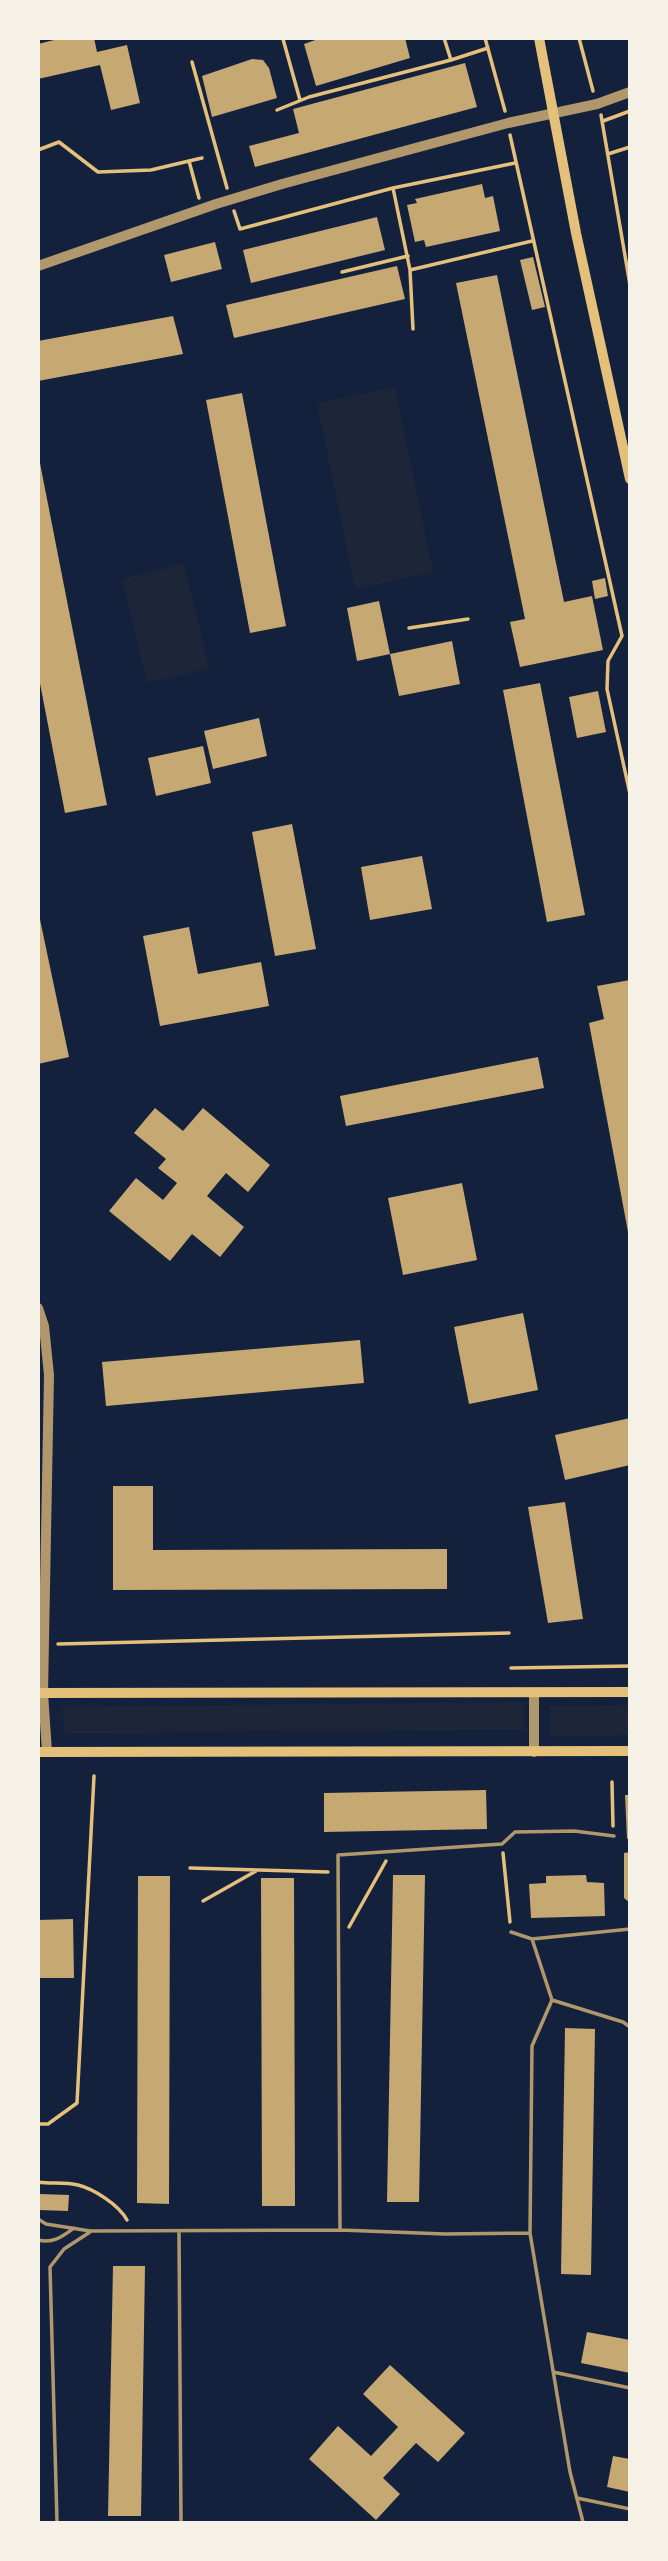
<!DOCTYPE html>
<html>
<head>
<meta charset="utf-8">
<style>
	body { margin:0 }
	#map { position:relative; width:668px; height:2561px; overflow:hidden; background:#14213d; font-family:"Fira Sans",sans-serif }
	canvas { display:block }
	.frame { position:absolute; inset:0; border:40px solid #f6f1e7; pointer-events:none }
</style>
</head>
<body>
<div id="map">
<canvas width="668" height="2561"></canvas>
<div class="frame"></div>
</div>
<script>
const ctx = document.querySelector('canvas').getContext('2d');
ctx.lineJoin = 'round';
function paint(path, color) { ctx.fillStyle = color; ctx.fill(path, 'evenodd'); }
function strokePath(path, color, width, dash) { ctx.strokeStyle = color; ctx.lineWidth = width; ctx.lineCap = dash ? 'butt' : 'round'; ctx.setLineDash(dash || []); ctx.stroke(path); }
paint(new Path2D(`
	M395 387 433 572 355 589 317 403Z
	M184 564 209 668 147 683 122 579Z
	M524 1702V1730L65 1733 62 1707Z
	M629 1705V1735L550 1737V1706Z`), '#1d2539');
paint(new Path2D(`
	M62 38H94L97 52 127 45 140 103 111 110 100 65 38 79V44Z
	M321 38H405L410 58 316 86 304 44Z
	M252 59 263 60 269 68 277 98 212 117 202 76Z
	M465 63 477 107 255 167 249 146 299 133 293 109Z
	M482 184 485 198 493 196 500 231 426 247 424 240 415 242 407 205 417 203 415 199Z
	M377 217 385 250 251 283 243 250Z
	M215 242 222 269 171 282 164 255Z
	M533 257 545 307 532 310 520 260Z
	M397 266 405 299 234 338 226 305Z
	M497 275 564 602 592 596 603 650 520 667 510 622 525 619 456 283Z
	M173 316 183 354 38 381V341Z
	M242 393 286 626 250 633 206 400Z
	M38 453 107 805 65 813 38 673Z
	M605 578 608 596 595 599 592 581Z
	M379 601 390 654 357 661 347 608Z
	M452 641 460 684 399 696 390 654Z
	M540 683 585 915 547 922 503 690Z
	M598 691 606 732 577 738 569 697Z
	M259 718 267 756 213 769 204 731Z
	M203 746 211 783 156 796 148 758Z
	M292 824 316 949 275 956 252 832Z
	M422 856 432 909 370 920 361 867Z
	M38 910 69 1057 38 1064Z
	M189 927 198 974 261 962 269 1006 160 1026 143 936Z
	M630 980V1231L628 1232 589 1023 604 1019 597 986Z
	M538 1057 544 1088 346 1126 340 1096Z
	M155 1108 183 1131 203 1108 270 1165 248 1192 226 1173 207 1196 244 1227 220 1257 192 1234 170 1261 109 1211 136 1178 163 1200 177 1183 158 1168 166 1159 134 1133Z
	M462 1183 477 1260 403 1275 388 1198Z
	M523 1313 538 1390 469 1404 454 1327Z
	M360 1340 364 1383 106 1406 102 1362Z
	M630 1418V1465L565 1480 555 1435Z
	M113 1486H153V1550L447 1549V1589L113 1590Z
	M565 1502 583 1619 548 1623 528 1507Z
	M486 1790 487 1829 324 1832V1793Z
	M625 1795H630V1838L627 1839Z
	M630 1852V1903L624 1898V1853Z
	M393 1875H425L419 2202H387Z
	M586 1875 587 1882 604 1883 605 1916 531 1918 529 1884 546 1883V1876Z
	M138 1876H170L169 2204 137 2203Z
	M261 1878H294L295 2206H262Z
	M73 1919 74 1978H38V1920Z
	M565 2028 595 2029 591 2275 561 2274Z
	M40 2194 69 2195 68 2211 39 2210Z
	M113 2266H145L141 2516H108Z
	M587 2332 630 2340V2373L581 2363Z
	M390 2365 465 2433 438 2462 416 2443 383 2478 400 2494 376 2520 309 2459 338 2426 371 2456 398 2427 363 2394Z
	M613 2456 630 2459V2492L607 2487Z`), '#c6a872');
strokePath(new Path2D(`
	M444 38 451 60 488 48
	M485 38 505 111
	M579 38 593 91
	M283 39 300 100
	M192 62 227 188
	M277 110 309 97 451 60
	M601 115 630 285
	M603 121 630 111
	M510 135 622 636 608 661 607 689 630 794
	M38 150 59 142 98 172 151 170 189 161 199 198
	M608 154 630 147
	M189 161 202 158
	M393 188 410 270 413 329
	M234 211 240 229 393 188 515 163
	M410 270 532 241
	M342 272 408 256
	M409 628 468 619
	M58 1644 509 1633
	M511 1668 630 1666
	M612 1782 613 1826
	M503 1853 510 1922
	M190 1868 328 1872
	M203 1901 256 1871
	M349 1927 386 1861
	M38 2124H48L77 2103 94 1776
	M38 2182C51 2184 65 2182 78 2185 94 2189 119 2205 127 2220`), '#e5c07b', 3.5);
strokePath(new Path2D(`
	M511 1932 532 1939 552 2000
	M532 1939 630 1929
	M38 2219 46 2224 90 2231 340 2230 445 2234 530 2233
	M340 2230 338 1855 502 1844 515 1832 574 1831 614 1836
	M179 2232 181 2522
	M38 2240C53 2244 63 2236 74 2228
	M553 2372 630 2388
	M577 2498 630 2509
	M57 2522 50 2267 64 2249 90 2232
	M583 2522 570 2472 530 2233 532 2046 552 2000 623 2022 630 2027`), '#b1986c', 3.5);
strokePath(new Path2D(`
	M38 266 216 204 282 184 508 123 597 104 630 92
	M38 1308 44 1326 49 1375 43 1693 47 1752
	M534 1752V1693`), '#b1986c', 10);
strokePath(new Path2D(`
	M539 38 576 233 630 479
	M38 1693 630 1692
	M38 1752 630 1751`), '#e5c07b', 10);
</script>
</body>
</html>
